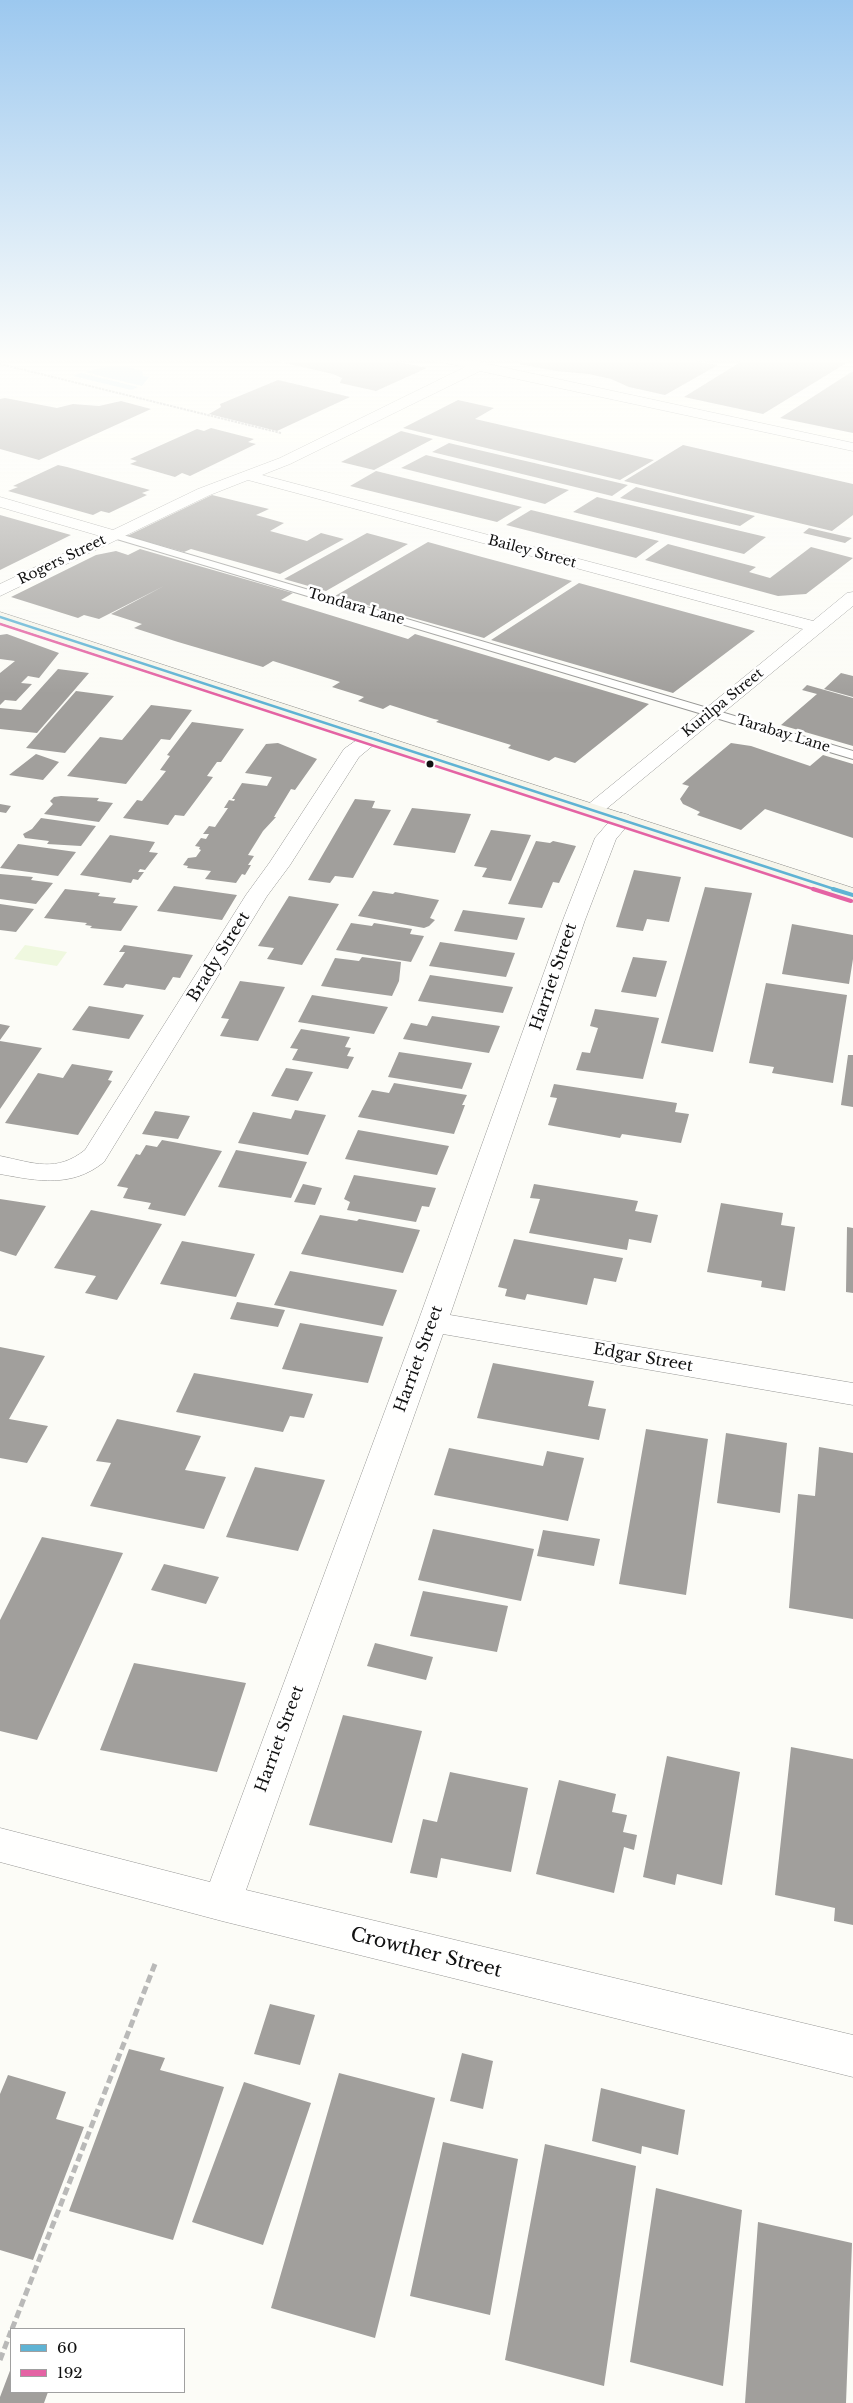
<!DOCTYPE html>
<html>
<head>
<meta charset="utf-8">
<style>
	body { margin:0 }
	#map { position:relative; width:853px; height:2403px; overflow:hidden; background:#fcfcf7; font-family:"Libre Baskerville",serif }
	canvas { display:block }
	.legend { position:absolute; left:10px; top:2328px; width:175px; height:65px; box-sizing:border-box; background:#fff; border:1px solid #a0a0a0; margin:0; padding:6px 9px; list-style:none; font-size:15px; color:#111 }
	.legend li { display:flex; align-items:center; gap:10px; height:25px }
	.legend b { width:25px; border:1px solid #a0a0a0 }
</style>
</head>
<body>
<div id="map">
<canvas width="853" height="2403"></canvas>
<ul class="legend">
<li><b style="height:6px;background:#5fb3d4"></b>60</li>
<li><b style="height:6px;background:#e463a4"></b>192</li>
</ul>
</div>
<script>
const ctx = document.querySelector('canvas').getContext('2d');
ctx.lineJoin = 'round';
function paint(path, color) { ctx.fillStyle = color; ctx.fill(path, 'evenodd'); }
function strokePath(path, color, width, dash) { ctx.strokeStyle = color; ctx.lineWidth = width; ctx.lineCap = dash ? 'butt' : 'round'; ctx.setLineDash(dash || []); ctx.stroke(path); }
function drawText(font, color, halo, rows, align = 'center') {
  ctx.font = font + ' "Libre Baskerville",serif'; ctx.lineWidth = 5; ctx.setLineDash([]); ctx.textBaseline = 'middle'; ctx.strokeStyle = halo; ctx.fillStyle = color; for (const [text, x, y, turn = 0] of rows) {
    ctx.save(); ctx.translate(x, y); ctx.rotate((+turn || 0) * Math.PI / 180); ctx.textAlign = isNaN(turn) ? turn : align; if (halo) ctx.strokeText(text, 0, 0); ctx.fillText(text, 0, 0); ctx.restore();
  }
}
paint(new Path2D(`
	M25 945 67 952 57 966 14 959Z`), '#eff8df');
paint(new Path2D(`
	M105 367H128L142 371 143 376 149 377 142 386 85 372Z
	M81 373 138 387 131 390 73 376Z`), '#cae6fa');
paint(new Path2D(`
	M258 358H380L427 368 376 391 340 383 342 378 333 374 268 359 261 362 252 360Z
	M530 358H674L718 365 665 395 629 387 611 379 589 374 556 371 519 364Z
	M747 358H853V359L763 414 684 397Z
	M853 371V433L780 418Z
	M278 380 350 397 277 431 209 414 221 407 220 404Z
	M5 398 57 408 73 404 99 406 121 401 151 409 39 460 0 449V399Z
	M458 400 494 408 475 419 654 460 620 480 403 428Z
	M211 428 254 439 248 442 256 444 190 476 182 473 175 477 130 464 137 461 130 459 197 429 204 431Z
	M401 431 433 439 374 470 341 462Z
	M449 443 628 485 612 496 432 452Z
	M683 445 853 484V515L832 531 624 481Z
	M426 455 569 490 545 504 401 468Z
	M58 465 67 467 150 490 142 493 147 495 109 513 101 511 93 515 8 491 18 487 13 486Z
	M376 471 522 507 497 522 350 486Z
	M636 487 755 516 740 526 620 498Z
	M212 495 269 509 256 515 284 523 270 531 307 541 321 533 344 539 280 574 191 549 184 552 127 536Z
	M597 497 766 537 744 554 573 512Z
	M531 510 659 541 636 558 506 525Z
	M0 515 71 535 0 570Z
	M809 528 852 538 845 543 803 533Z
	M367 533 408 544 326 591 284 579Z
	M428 542 482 557 572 581 484 638 335 596Z
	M668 544 756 567 749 572 770 578 811 547 853 558 806 594 778 596 645 560Z
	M140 549 293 593 281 600 408 639 415 634 649 704 575 763 555 757 549 761 508 748 511 745 436 722 439 720 434 719 390 705 383 709 358 701 364 697 332 687 340 682 273 661 263 667 178 642 134 628 142 624 111 614 164 586 99 619 84 615 78 618 11 597 96 555 116 551 128 555Z
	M579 583 755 631 673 693 491 640Z
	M7 634 59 653 39 678 28 676 21 683 32 684 16 701 5 700 0 705V673L15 661 0 659V635Z
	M58 669 89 673 37 733 0 729V708L21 710Z
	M841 673 853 676V697L824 689Z
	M807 685 853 698V746L781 725 817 694 802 690Z
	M76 691 114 696 65 753 26 748Z
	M151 705 192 710 170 740 161 739 126 784 67 776 100 737 122 740Z
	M192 722 244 729 221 762H217L207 776 213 777 184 816 175 815 168 825 123 818 137 800 142 801 166 771 160 770 170 756 167 755Z
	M278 743 317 759 295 790 291 789 274 817H276L263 831 248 855 254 856 248 865H251L245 875 242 874 236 883 205 879 211 871 187 868 188 866 183 865 188 858 196 857 201 850 199 849 200 847 195 846 201 838 206 839 209 834H203L209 826 215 827 217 824 228 808H224L229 800 234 801 235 799H232L242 783 267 786 272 777 245 773 266 744Z
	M731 743 751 746 810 766 823 755 853 764V838L765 809 741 830 697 815 700 812 683 804 680 799 689 786 682 784Z
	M36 754 59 762 43 780 9 775Z
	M61 796 99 798 97 801 113 803 99 822 44 814 53 804 50 801 54 797Z
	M355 799 375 801 372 808 391 810 353 878 335 876 330 883 308 880Z
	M0 804 11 806 6 813 0 812Z
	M412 808 471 814 455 853 393 845Z
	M41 818 96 826 81 846 47 844 49 841 25 838 23 834 32 829Z
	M491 830 531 835 511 881 482 877 487 868 474 866Z
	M110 835 155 842 149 852 158 853 145 870 140 869 138 872H144L138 880 133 879 131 883 80 875Z
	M536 841 550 843 553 841 576 846 559 883 553 882 542 908 508 904Z
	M18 844 76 852 58 876 0 868Z
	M634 870 681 877 669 922 647 919 643 931 616 927Z
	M0 874 33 877 31 880 53 883 36 904 0 899Z
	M174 886 237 895 222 920 157 911Z
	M705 887 752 893 713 1052 661 1043Z
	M65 889 100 893 98 896 116 898 113 903 138 906 121 931 90 928 92 926 85 925 87 923 44 918Z
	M373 891 393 894 395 892 439 900 430 918 435 920 429 926 424 928 358 916Z
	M289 896 339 904 302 965 267 959 274 948 258 946Z
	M0 904 34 909 16 932 0 930Z
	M463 910 525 918 517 940 454 931Z
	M351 923 372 926 374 923 412 929 410 934 424 936 411 962 336 950Z
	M792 924 853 935V959L849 984 782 974Z
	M440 942 515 953 506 977 429 966Z
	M124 945 193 955 180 978 173 977 165 990 126 984 123 988 103 985 125 952H119Z
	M362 957 401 962 399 981 392 996 321 986 335 958 359 961Z
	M633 957 667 961 656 997 621 992Z
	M430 975 513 987 503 1013 418 1001Z
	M240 981 285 987 258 1041 220 1036 229 1019 221 1018Z
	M766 983 847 995 833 1083 772 1073 774 1067 749 1063Z
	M312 995 388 1007 374 1034 298 1022Z
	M89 1006 144 1015 129 1039 72 1030Z
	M595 1009 659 1018 643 1079 576 1070 582 1052 590 1053 598 1028 590 1026Z
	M432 1016 500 1026 489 1053 403 1039 411 1023 427 1026Z
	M0 1024 10 1026 0 1040Z
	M301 1029 350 1037 345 1047 351 1048 347 1056 354 1057 348 1069 292 1060 298 1049 290 1048Z
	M0 1041 42 1048 0 1109Z
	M399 1052 472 1063 462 1089 388 1077Z
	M848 1055H853V1107L841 1105Z
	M72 1064 113 1071 108 1080 112 1081 78 1135 5 1123 38 1073 63 1078Z
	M286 1068 313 1072 298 1101 271 1096Z
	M394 1083 467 1095 462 1105H465L454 1134 358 1117 372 1090 389 1093Z
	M554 1084 677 1103 675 1112 689 1114 681 1143 622 1134 620 1138 548 1125 557 1098 550 1097Z
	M295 1110 326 1115 308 1155 238 1143 253 1112 291 1119Z
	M155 1111 190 1116 178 1139 142 1134Z
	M358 1130 449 1146 437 1175 345 1159Z
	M162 1140 222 1151 185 1216 148 1209 151 1203 123 1198 128 1188 117 1186 136 1154 140 1155 146 1145 157 1147Z
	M236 1150 307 1162 291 1198 218 1187Z
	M354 1175 436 1188 429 1207 422 1206 416 1222 347 1210 350 1202 344 1199Z
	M303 1184 322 1188 315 1205 294 1202Z
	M534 1184 638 1201 635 1211 658 1215 651 1243 629 1239 627 1250 529 1233 540 1199 530 1198Z
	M0 1199 46 1206 16 1256 0 1251Z
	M721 1203 783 1213 781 1225 795 1227 785 1291 761 1287 762 1281 707 1272Z
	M91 1210 162 1224 117 1300 85 1293 96 1276 54 1268Z
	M320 1215 357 1221 359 1219 420 1230 403 1273 301 1254Z
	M847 1227 853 1228V1293L846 1292Z
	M514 1239 623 1258 616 1282 594 1278 587 1305 527 1294 525 1300 505 1296 507 1289 498 1287Z
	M182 1241 255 1254 236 1297 160 1284Z
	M290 1271 397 1290 383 1326 274 1305Z
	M237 1302 285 1310 278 1327 230 1319Z
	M300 1323 383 1337 368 1383 282 1369Z
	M0 1347 45 1356 9 1419 48 1426 27 1463 0 1458Z
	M493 1363 594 1381 588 1406 606 1409 599 1440 477 1418Z
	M194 1373 313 1394 304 1418 290 1416 283 1432 176 1412Z
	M117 1419 201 1436 185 1470 226 1477 204 1529 90 1506 111 1463 96 1461Z
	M646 1429 708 1439 686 1595 619 1584Z
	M726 1433 787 1443 780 1513 717 1503Z
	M819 1447 853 1453V1619L789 1608 798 1494 815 1496Z
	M449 1448 543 1466 547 1451 584 1458 568 1521 434 1495Z
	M255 1467 325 1480 298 1551 226 1537Z
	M433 1529 534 1549 521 1601 418 1580Z
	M543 1530 600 1539 594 1566 537 1556Z
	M42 1537 123 1553 37 1740 0 1731V1620Z
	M164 1564 219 1577 206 1604 151 1590Z
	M423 1591 508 1606 497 1652 410 1636Z
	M375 1643 433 1657 426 1680 367 1666Z
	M134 1663 246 1683 217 1772 100 1750Z
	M343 1715 422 1731 392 1843 309 1825Z
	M791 1747 853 1759V1925L834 1921 835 1908 775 1895Z
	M667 1756 740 1772 722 1885 677 1874 675 1885 643 1877Z
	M450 1772 528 1788 511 1872 441 1858 437 1878 410 1873 423 1819 437 1822Z
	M559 1780 616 1794 612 1812 627 1815 623 1832 637 1835 634 1850 624 1847 614 1893 536 1874Z
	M270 2004 315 2015 300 2065 254 2054Z
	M129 2049 165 2058 160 2070 224 2087 173 2240 69 2211Z
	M462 2053 493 2061 483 2109 450 2101Z
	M339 2073 435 2098 375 2338 271 2308Z
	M8 2075 66 2092 56 2119 84 2127 33 2260 0 2250V2094Z
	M244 2082 311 2103 263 2245 192 2222Z
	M601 2088 685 2110 678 2155 642 2146 641 2154 592 2141Z
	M443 2142 518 2159 490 2315 410 2296Z
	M545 2144 636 2166 604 2386 505 2360Z
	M656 2188 742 2210 723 2386 630 2362Z
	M758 2222 852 2243 846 2403H745Z
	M11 2368V2392H48L44 2403H0V2397Z`), '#a19f9c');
const lane = new Path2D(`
	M113 532 853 751V759L110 537 108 535Z`);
const street = new Path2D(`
	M433 358H459L479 362 853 443V451L480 371 290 464 262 475 813 621 847 593 853 592V606L600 814 593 816 586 814 583 810 586 806 803 629 248 480 210 495 0 596V584L100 536 0 507V497L113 530 198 489 280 458 465 367 435 361Z
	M372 732 379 734 382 738 359 757 290 865 267 896 104 1162C72 1188 38 1181 0 1174V1156C34 1163 56 1173 85 1150L246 895 270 862 344 749 365 734Z
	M622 813 629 815 633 819 616 839 585 920 450 1315 853 1383V1405L443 1334 246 1890 853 2035V2077L222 1921 0 1862V1828L210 1882 418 1322 563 920 595 838 615 815Z`);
const secondary = new Path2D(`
	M0 612 853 888V902L0 623Z`);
strokePath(lane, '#979795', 2);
strokePath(street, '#979795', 1);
strokePath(secondary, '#8d8d8b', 1);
strokePath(new Path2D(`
	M0 364 281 433`), '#b9b9b8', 2, [2.5, 1]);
strokePath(new Path2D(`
	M12 2329 155 1964
	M0 2360 11 2331`), '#b9b9b8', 5, [8, 4]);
paint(lane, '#fffffe');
paint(street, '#fffffe');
paint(secondary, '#f6f5eb');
strokePath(new Path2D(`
	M0 617 837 890`), '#5fb3d4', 2.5);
strokePath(new Path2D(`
	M833 889 853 895`), '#5fb3d4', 4);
strokePath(new Path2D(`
	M0 624 816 890`), '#e463a4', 2.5);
strokePath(new Path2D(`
	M813 889 851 901`), '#e463a4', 4);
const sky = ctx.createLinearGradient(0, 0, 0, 694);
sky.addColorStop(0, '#9cc8ef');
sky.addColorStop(0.52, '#fefefb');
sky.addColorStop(1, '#fefefb00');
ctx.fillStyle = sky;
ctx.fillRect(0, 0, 853, 694);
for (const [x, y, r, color] of [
	[430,764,4.5,"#111"]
]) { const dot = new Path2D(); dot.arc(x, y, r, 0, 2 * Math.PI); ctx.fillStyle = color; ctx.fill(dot); strokePath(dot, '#fff', 2); }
drawText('14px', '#111', '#fff', [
	["Bailey Street",532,552,15],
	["Rogers Street",62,560,-26],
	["Tondara Lane",356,607,16],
	["Kurilpa Street",723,703,-39],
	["Tarabay Lane",783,734,17]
]);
drawText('16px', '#111', '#fff', [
	["Brady Street",219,957,-58],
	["Harriet Street",554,977,-71],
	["Edgar Street",643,1358,10],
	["Harriet Street",419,1359,-70],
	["Harriet Street",280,1739,-70]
]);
drawText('19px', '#111', '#fff', [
	["Crowther Street",426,1953,14]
]);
</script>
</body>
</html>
